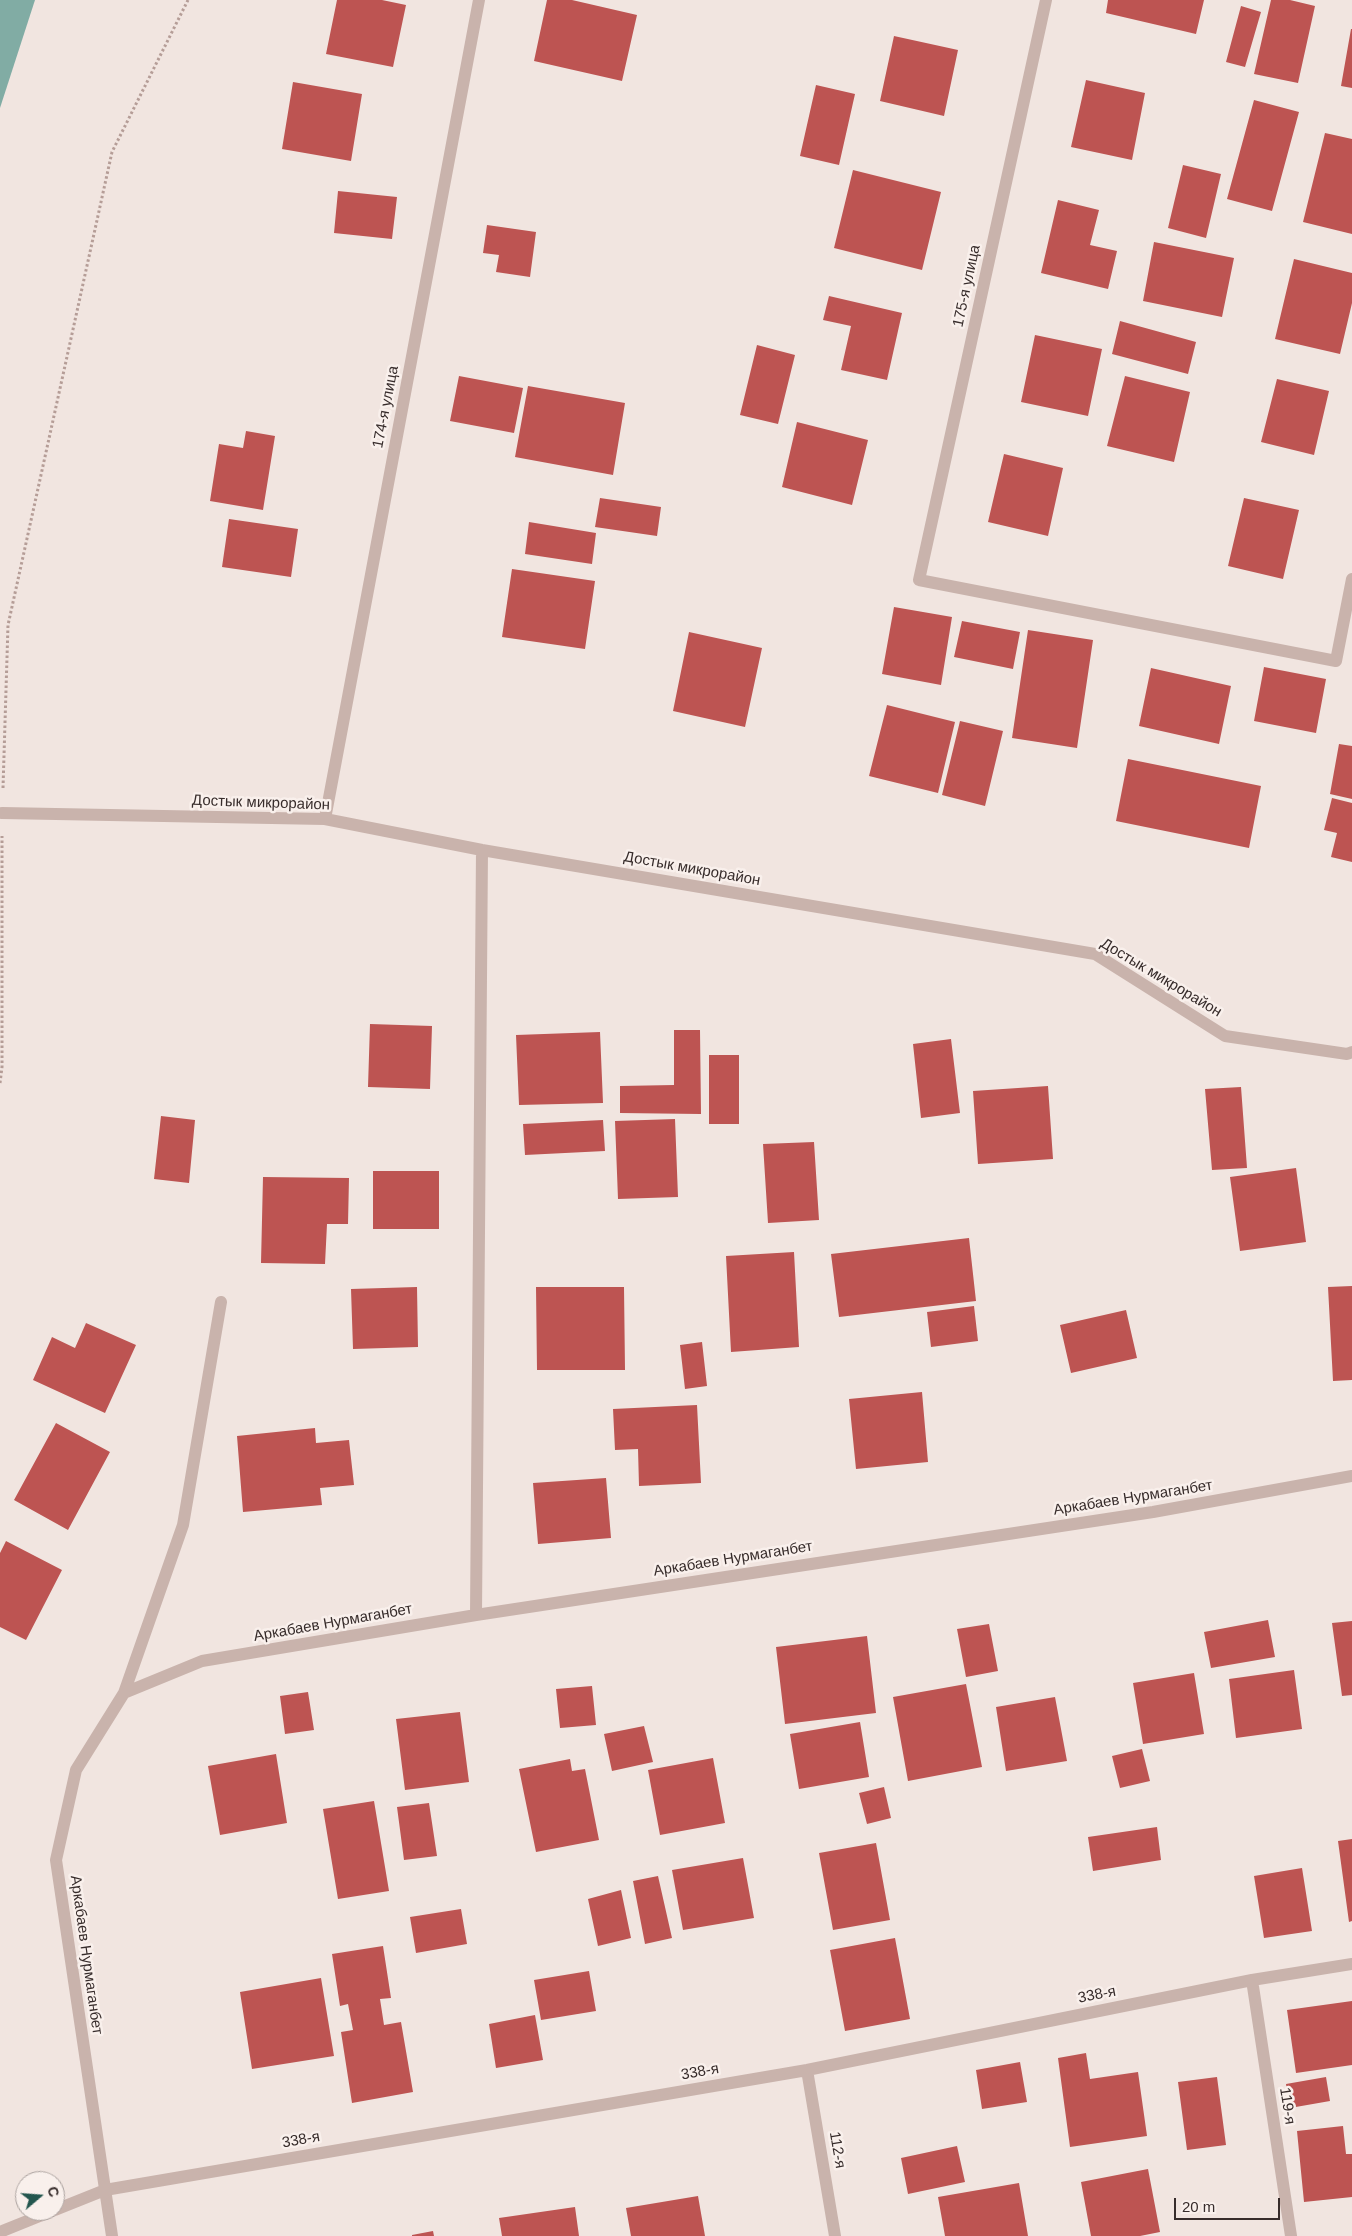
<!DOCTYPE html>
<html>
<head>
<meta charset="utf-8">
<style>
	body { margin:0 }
	#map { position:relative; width:1352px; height:2236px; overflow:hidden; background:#f1e5e0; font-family:Helvetica,sans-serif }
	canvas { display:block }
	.north { position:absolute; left:15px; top:2171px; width:50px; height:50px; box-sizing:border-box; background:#f9f0ec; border:1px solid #aba29f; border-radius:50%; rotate:72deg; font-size:14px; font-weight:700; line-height:20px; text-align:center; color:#372c2b }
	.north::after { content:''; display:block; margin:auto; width:18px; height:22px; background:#23564e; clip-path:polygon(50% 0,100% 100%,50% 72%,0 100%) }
	.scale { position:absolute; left:1174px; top:2198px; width:106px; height:22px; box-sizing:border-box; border:2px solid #372c2b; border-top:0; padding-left:6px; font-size:15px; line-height:18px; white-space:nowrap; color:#372c2b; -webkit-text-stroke:4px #f9f0ec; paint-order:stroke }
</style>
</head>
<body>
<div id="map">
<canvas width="1352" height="2236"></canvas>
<div class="north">С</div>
<div class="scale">20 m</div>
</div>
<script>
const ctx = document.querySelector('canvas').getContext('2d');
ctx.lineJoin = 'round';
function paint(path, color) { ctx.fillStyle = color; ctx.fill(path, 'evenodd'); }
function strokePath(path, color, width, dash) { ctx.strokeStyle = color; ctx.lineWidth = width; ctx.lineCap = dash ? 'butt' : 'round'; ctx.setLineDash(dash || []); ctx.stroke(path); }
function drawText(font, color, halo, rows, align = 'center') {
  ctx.font = font + ' Helvetica,sans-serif'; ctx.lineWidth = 5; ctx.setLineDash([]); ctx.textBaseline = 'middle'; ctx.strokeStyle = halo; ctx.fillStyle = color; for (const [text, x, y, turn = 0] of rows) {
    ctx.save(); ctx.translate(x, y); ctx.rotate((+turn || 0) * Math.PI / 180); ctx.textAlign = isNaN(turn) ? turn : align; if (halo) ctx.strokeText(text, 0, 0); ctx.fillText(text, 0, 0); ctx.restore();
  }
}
paint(new Path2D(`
	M0 0H35L0 108Z`), '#81aca4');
paint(new Path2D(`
	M337 0H382L406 5 393 67 326 54Z
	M547 0H572L637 15 622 81 534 61Z
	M1108 0H1204L1196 34 1106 13Z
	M1271 0H1290L1315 6 1298 83 1254 74Z
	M1241 6 1261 12 1245 67 1226 62Z
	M1351 29H1352V88L1341 86Z
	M894 36 958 50 944 116 880 101Z
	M1086 80 1145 93 1132 160 1071 147Z
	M293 82 362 94 351 161 282 149Z
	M816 85 855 94 839 165 800 156Z
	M1254 100 1299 112 1272 211 1227 199Z
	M1325 133 1352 139V234L1303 222Z
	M1183 165 1221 174 1206 238 1168 228Z
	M853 170 941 192 922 270 834 248Z
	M338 191 397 197 392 239 334 233Z
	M1058 200 1099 210 1090 245 1117 251 1108 289 1041 273Z
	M487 225 536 232 530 277 496 272 499 255 483 253Z
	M1154 242 1234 258 1222 317 1143 301Z
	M1294 259 1352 273V303L1340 354 1275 339Z
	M829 296 902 313 887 380 841 370 851 326 823 320Z
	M1120 321 1196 342 1188 374 1112 354Z
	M1035 335 1102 349 1088 416 1021 402Z
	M757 345 795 355 778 424 740 415Z
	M459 376 523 388 514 433 450 421Z
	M1125 376 1190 392 1174 462 1107 446Z
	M1277 379 1329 391 1314 455 1261 442Z
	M528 386 625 403 613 475 515 457Z
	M797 422 868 440 852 505 782 487Z
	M246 431 275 436 263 510 210 501 219 444 243 448Z
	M1004 454 1063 468 1048 536 988 522Z
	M600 498 661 507 657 536 595 527Z
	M1244 498 1299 510 1283 579 1228 566Z
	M229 519 298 529 291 577 222 567Z
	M529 522 596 533 592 564 525 554Z
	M512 569 595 581 585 649 502 637Z
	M894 607 952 617 941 685 882 674Z
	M962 621 1020 632 1013 669 954 657Z
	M1028 630 1093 640 1077 748 1012 738Z
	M689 632 762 648 745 727 673 711Z
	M1264 667 1326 679 1316 733 1254 721Z
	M1151 668 1231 686 1219 744 1139 726Z
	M887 705 955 722 938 793 869 776Z
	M960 721 1003 731 985 806 942 795Z
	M1339 744 1352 746V799L1330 794Z
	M1128 759 1261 786 1249 848 1116 821Z
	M1332 798 1352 803V862L1331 857 1337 833 1324 830Z
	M370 1024 432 1026 430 1089 368 1087Z
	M674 1030H700L701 1114 620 1113V1086L674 1085Z
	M600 1032 603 1103 519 1105 516 1035Z
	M951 1039 960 1113 921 1118 913 1044Z
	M709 1055H739V1124H709Z
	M1048 1086 1053 1159 978 1164 973 1091Z
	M1241 1087 1247 1168 1212 1170 1205 1089Z
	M161 1116 195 1120 189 1183 154 1179Z
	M675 1119 678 1197 618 1199 615 1121Z
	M603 1120 605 1151 525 1155 523 1124Z
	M814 1142 819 1220 768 1223 763 1144Z
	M1296 1168 1306 1242 1240 1251 1230 1177Z
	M373 1171H439V1229H373Z
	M263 1177 349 1178 348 1224H327L325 1264 261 1263Z
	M969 1238 976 1301 839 1317 831 1254Z
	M794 1252 799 1347 731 1352 726 1256Z
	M1352 1286V1380L1333 1381 1328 1287Z
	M417 1287 418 1347 353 1349 351 1289Z
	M536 1287H624L625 1370H537Z
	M974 1306 978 1341 931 1347 927 1312Z
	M1126 1310 1137 1358 1071 1373 1060 1325Z
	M86 1323 136 1345 105 1413 33 1380 52 1337 75 1348Z
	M702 1342 707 1386 685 1389 680 1345Z
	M922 1392 928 1462 856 1469 849 1399Z
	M697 1405 701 1483 639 1486 638 1449 615 1450 613 1409Z
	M56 1423 110 1452 68 1530 14 1500Z
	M315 1428 316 1443 349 1440 354 1485 320 1488 322 1505 243 1512 237 1436Z
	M606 1478 611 1538 538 1544 533 1483Z
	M6 1541 62 1570 26 1640 0 1627V1553Z
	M1268 1620 1275 1657 1211 1668 1204 1632Z
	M1352 1621V1695L1342 1696 1332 1623Z
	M989 1624 998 1671 966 1677 957 1629Z
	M867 1636 876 1713 785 1724 776 1647Z
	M1294 1670 1302 1729 1236 1738 1229 1679Z
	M1194 1673 1204 1734 1143 1744 1133 1683Z
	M966 1684 982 1767 908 1781 893 1697Z
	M592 1686 596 1725 560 1728 556 1689Z
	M308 1692 314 1730 285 1734 280 1696Z
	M1055 1697 1067 1761 1006 1771 996 1707Z
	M460 1712 469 1782 405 1790 396 1719Z
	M860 1722 869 1777 799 1789 790 1734Z
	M644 1726 653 1762 612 1771 604 1734Z
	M1142 1749 1150 1781 1120 1788 1112 1756Z
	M276 1754 287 1823 220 1835 208 1766Z
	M713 1758 725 1823 660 1835 648 1770Z
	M570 1759 572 1771 585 1769 599 1840 536 1852 519 1769Z
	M884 1787 891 1818 867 1824 859 1793Z
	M374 1801 389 1891 338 1899 323 1809Z
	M429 1803 437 1856 404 1860 397 1807Z
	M1157 1827 1161 1860 1093 1871 1088 1837Z
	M1352 1839V1921L1349 1922 1338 1841Z
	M876 1843 890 1920 833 1930 819 1853Z
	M743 1858 754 1918 683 1930 672 1870Z
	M1302 1868 1312 1931 1264 1938 1254 1876Z
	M658 1876 672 1938 645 1944 633 1881Z
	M621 1890 631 1938 598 1946 588 1899Z
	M461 1909 467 1944 416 1953 410 1917Z
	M895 1938 910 2019 845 2031 830 1950Z
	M383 1946 391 1998 380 1999 384 2025 401 2022 413 2092 352 2103 341 2032 353 2030 348 2004 340 2006 332 1954Z
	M589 1971 596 2011 541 2020 534 1980Z
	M321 1978 334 2056 252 2069 240 1992Z
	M1352 2001V2065L1296 2073 1287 2010Z
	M535 2015 543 2060 496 2068 489 2024Z
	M1086 2053 1090 2079 1138 2072 1147 2136 1070 2147 1058 2058Z
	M1020 2062 1027 2102 982 2109 976 2070Z
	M1217 2077 1226 2145 1187 2150 1178 2082Z
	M1326 2077 1330 2101 1290 2108 1286 2084Z
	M1343 2126 1346 2154H1352V2197L1304 2202 1297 2131Z
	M957 2146 965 2182 908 2194 901 2158Z
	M1148 2169 1160 2232 1140 2236H1091L1081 2182Z
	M1019 2183 1028 2236H945L938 2197Z
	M698 2196 705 2236H631L626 2208Z
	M575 2207 579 2236H502L499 2218Z
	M433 2231 434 2236H412V2235Z`), '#bd5452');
strokePath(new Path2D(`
	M3 788 8 625 112 152 188 0
	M0 1083 2 1067V836`), '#b59d97', 3, [2.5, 2.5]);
strokePath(new Path2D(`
	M1046 0 919 580 1336 661 1352 579
	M2 813 325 819 482 850 1095 954 1225 1036 1347 1054 1352 1052
	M325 819 479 0
	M476 1615 482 850
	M124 1693 202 1661 476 1615 1153 1512 1352 1476
	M1252 1980 1291 2236
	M807 2070 835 2236
	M55 2210 105 2190 807 2070 1252 1980 1352 1964
	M0 2232 52 2211
	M112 2236 56 1860 76 1770 124 1693 183 1525 221 1302`), '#c9b3ac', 12);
drawText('15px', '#372c2b', '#f9f0ec', [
	["175-я улица",967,286,-78],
	["174-я улица",386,407,-79],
	["Достык микрорайон",261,803,2],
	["Достык микрорайон",692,869,10],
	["Достык микрорайон",1161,978,31],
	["Аркабаев Нурмаганбет",1133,1498,-9],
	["Аркабаев Нурмаганбет",733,1559,-9],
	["Аркабаев Нурмаганбет",333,1623,-10],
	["Аркабаев Нурмаганбет",86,1955,82],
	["338-я",1097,1995,-11],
	["338-я",700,2072,-10],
	["119-я",1287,2106,81],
	["338-я",301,2140,-10],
	["112-я",837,2150,80]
]);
</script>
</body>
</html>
